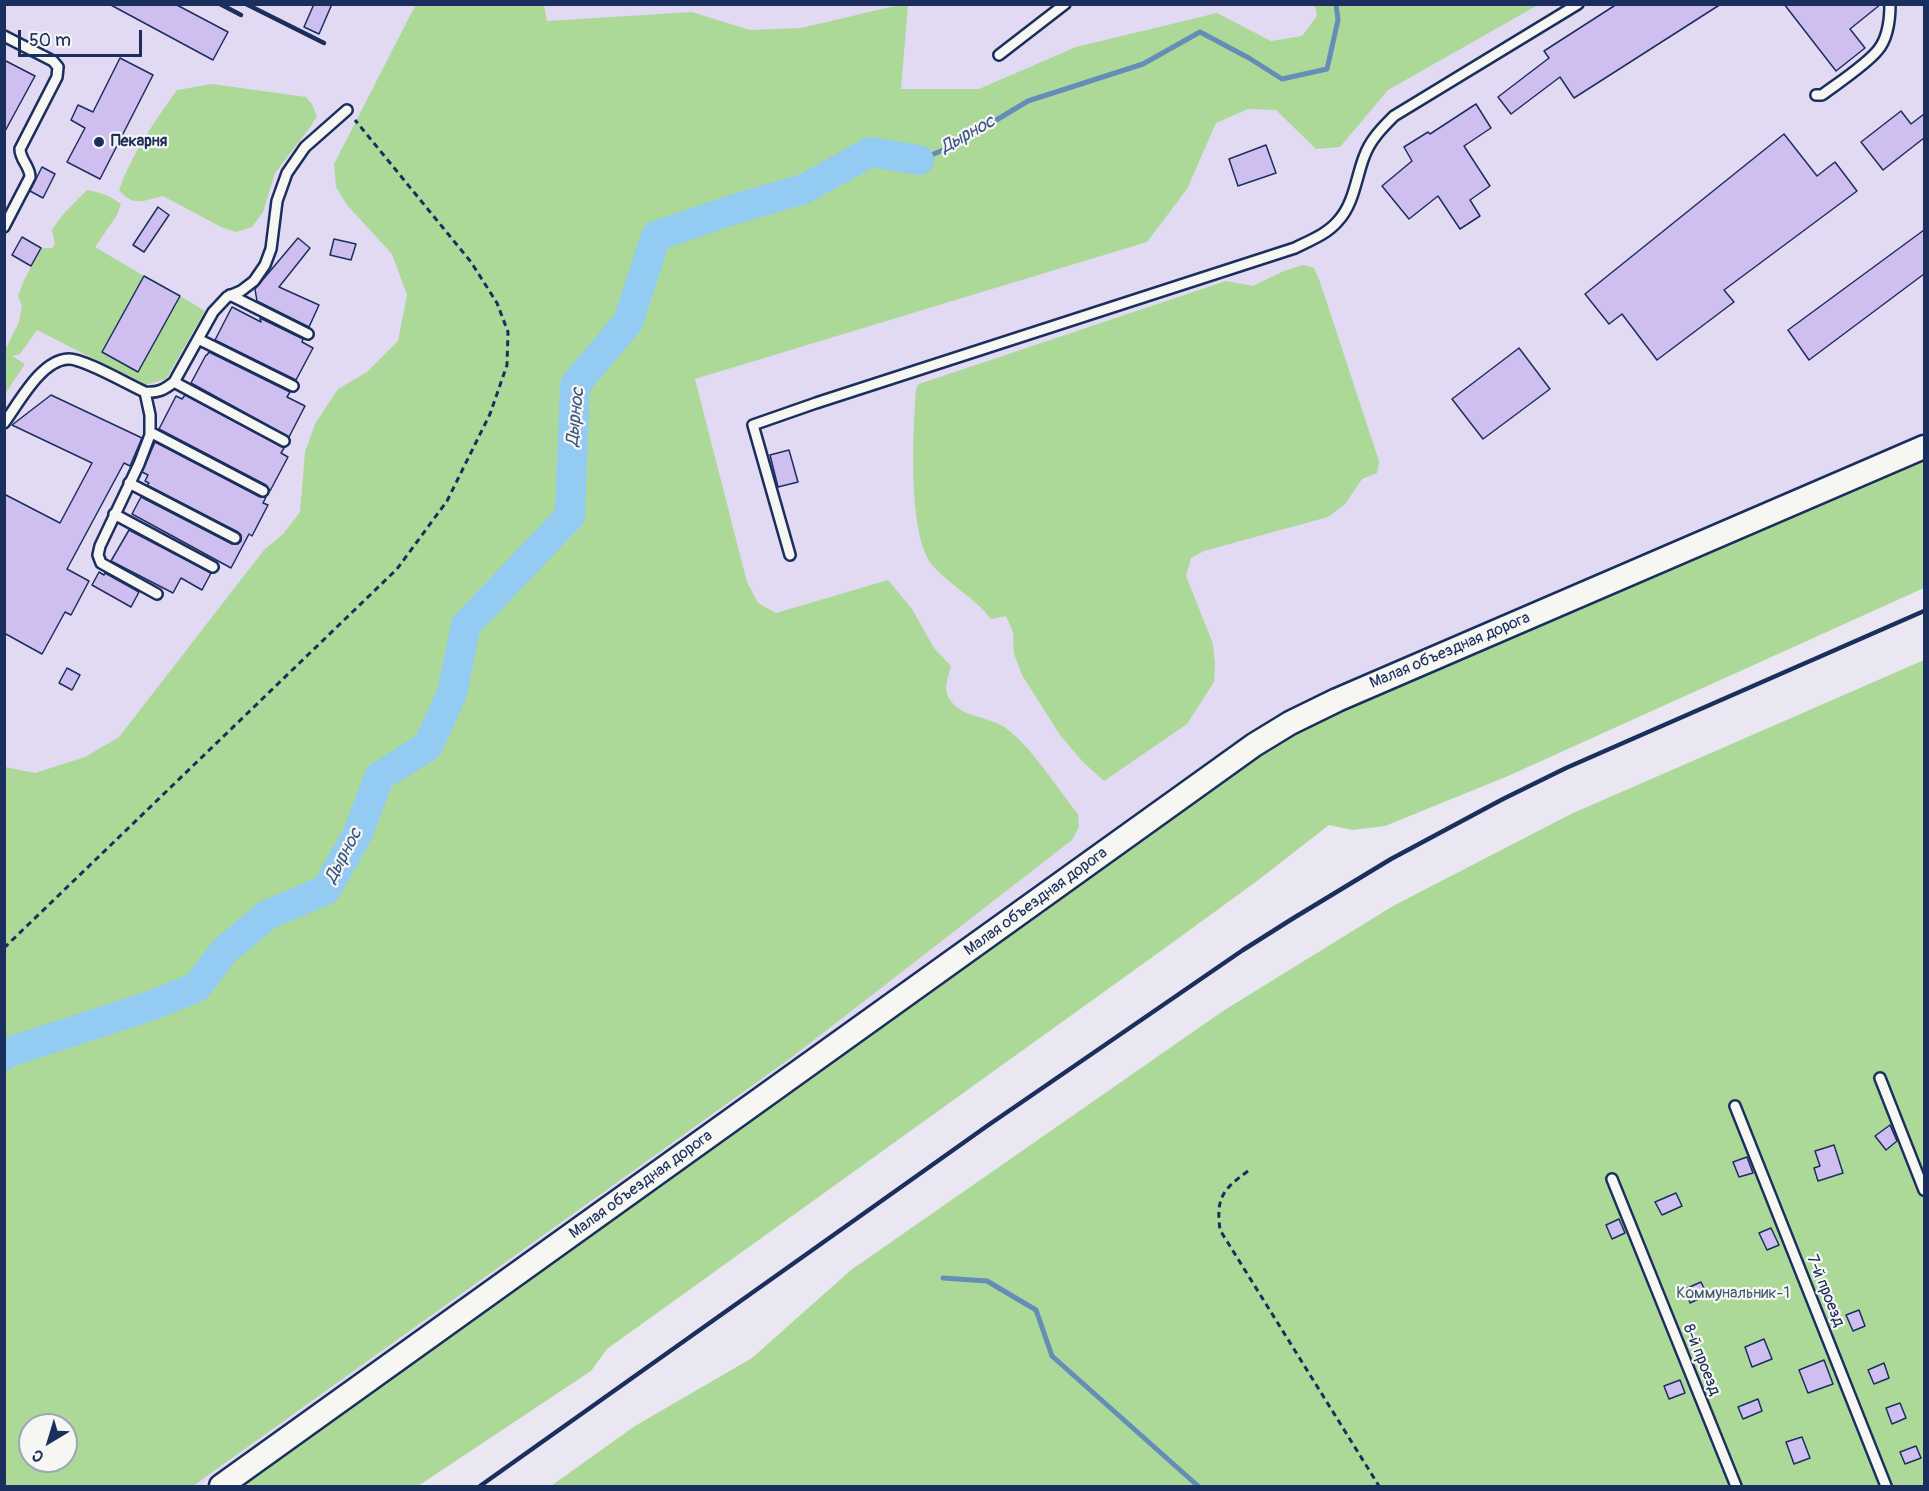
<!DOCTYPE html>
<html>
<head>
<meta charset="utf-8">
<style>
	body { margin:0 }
	#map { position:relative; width:1929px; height:1491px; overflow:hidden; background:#eae6f2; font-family:Pangolin,sans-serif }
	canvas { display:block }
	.frame { position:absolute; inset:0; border:6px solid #1b2f5e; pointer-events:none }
	.north { position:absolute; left:18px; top:1413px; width:60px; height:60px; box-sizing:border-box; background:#f6f6f2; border:2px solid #9ea6b7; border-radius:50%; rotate:218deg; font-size:16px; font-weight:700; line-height:24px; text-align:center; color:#1b2f5e }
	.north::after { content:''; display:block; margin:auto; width:21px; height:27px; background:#1b2f5e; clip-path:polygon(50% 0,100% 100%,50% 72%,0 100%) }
	.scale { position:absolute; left:18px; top:30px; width:124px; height:27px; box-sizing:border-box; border:3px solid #1b2f5e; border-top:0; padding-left:8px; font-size:18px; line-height:21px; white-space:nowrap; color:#1b2f5e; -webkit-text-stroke:4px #f6f6f2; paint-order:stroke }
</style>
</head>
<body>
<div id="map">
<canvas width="1929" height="1491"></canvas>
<div class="frame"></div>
<div class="north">С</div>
<div class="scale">50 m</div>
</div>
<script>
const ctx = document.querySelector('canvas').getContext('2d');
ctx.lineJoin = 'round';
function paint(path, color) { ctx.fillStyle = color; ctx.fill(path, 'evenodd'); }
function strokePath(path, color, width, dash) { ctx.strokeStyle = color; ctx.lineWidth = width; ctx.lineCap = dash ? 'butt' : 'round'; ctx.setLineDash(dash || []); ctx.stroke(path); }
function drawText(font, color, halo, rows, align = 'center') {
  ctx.font = font + ' Pangolin,sans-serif'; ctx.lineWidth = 4.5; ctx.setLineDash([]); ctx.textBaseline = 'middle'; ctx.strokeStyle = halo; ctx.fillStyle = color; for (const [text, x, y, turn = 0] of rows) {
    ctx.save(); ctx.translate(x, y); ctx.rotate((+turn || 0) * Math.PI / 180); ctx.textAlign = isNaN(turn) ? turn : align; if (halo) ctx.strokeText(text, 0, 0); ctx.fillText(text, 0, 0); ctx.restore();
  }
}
paint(new Path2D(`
	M5 5H1924V433L1332 688 1284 712 1247 734 200 1486H5ZM30 1425H66V1461H30Z`), '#e2daf2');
paint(new Path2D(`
	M416 4 544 5 547 21 692 12 750 30 801 28 899 5H908L901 89H979L1076 47 1217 13 1271 41 1302 36 1317 16 1315 5H1538L1388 90 1340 147 1316 149 1276 110 1248 109 1216 123 1187 189 1147 242 695 379 747 582 758 603 776 613 888 580 912 609 934 648 951 666C948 678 942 690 951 701 964 719 988 715 1007 729 1033 749 1057 788 1078 814L1079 827 1072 840 792 1057 193 1486H5V767L35 773 85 757 119 737 264 550 283 534 300 512 305 452 315 424 338 389 367 372 398 341 407 295 392 254 347 205 336 187 334 164ZM30 1425H66V1461H30Z
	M212 84 306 97 312 104 317 116 311 126 275 173 263 212 252 227 236 232 221 227 163 196C144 200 134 208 119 190 132 153 155 121 177 90Z
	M87 190C99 192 111 196 121 204L117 215 95 247 144 276 102 352 138 372 180 296 205 311 166 379 145 385 37 330 20 354 12 356 25 364 5 394V350L19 322 22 306 18 296 24 280 41 248H52L55 245 52 230C62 214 74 203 87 190Z
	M1303 265 1314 268 1320 282 1379 461 1377 473 1362 479 1345 504 1328 517 1204 551 1191 558 1186 576 1213 644 1215 664 1214 682 1187 724 1104 781 1083 762 1060 735 1022 675 1014 654 1013 632 1006 616 991 619C975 598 951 586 933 566 907 537 913 428 916 389L919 384 1226 281 1253 286 1284 271Z
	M1924 461V588L1508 776 1385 826 1352 830 1329 825 1257 881 1165 948 607 1349 591 1371 418 1486H235L1261 755 1296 734 1342 711Z
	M1924 660V1486H551L635 1426 752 1358 851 1270 1223 1011 1393 906 1571 814Z`), '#acd998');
strokePath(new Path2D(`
	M919 160 953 146 1028 101 1143 64 1200 32 1249 58 1282 79 1327 69 1338 20 1336 4
	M943 1278 987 1281 1036 1310 1052 1356 1198 1486`), '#648db7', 5);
strokePath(new Path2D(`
	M4 1056 9 1052 150 1006 197 987 224 951 267 915 326 890 358 833 379 777 428 746 452 693 466 625 570 516 575 385 628 322 656 236 735 209 804 189 870 152 919 160`), '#94cbf3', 30);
const building = new Path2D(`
	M109 4H175L228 32 213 60Z
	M314 4H332L319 34 304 27Z
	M1617 4H1721L1574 98 1560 77 1511 114 1498 97 1549 58 1544 51Z
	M1784 4H1881L1850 29 1865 48 1836 71Z
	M120 58 153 75 100 179 67 162 85 128 71 120 78 105 93 112Z
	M4 60 35 76 4 133Z
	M1476 104 1491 128 1464 146 1490 186 1470 200 1480 216 1460 229 1438 196 1409 219 1382 186 1412 161 1404 147 1428 132 1430 134Z
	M1901 111 1911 124 1924 114V138L1883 170 1861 142Z
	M1784 134 1817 176 1835 162 1857 191 1724 290 1734 302 1657 360 1622 314 1609 324 1585 294Z
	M1266 145 1276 173 1238 186 1229 159Z
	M42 167 55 174 43 198 30 191Z
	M158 207 169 215 144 252 133 245Z
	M1924 230V274L1809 360 1788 330Z
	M22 237 41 248 31 266 12 255Z
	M298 238 310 248 279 287 319 305 309 327 257 301 255 289Z
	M334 239 356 244 351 260 330 255Z
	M144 276 180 296 138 372 102 352Z
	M232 307 261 322 260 318 303 339 302 342 313 348 296 380 215 340Z
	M1519 348 1550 389 1483 439 1452 399Z
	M209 352 290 392 287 397 305 406 289 437 191 383 206 355H207Z
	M51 395 142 438 130 466 124 463 67 569 89 581 71 615 65 612 42 654 4 633V494L60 523 92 463 12 425Z
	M185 395 284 448 281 453 288 457 270 491 266 485 159 429 176 396 182 399Z
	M155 442 260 497H266L263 503 268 505 252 536 249 534 231 568 132 514 141 497 232 544H238L241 541V535L238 532 147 485 149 483 145 481 148 475 142 472Z
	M789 450 798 482 778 487 770 455Z
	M129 530 211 573 202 590 181 578 173 593 111 561Z
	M99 572 104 575 105 573 139 592 131 607 92 585Z
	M67 668 80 675 72 690 59 683Z
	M1890 1125 1897 1141 1886 1150 1875 1136Z
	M1834 1145 1843 1173 1818 1181 1814 1168 1820 1166 1815 1151Z
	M1747 1157 1753 1173 1739 1177 1733 1162Z
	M1676 1193 1682 1206 1662 1215 1655 1202Z
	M1619 1219 1625 1233 1612 1239 1606 1225Z
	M1771 1228 1779 1245 1767 1250 1759 1233Z
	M1701 1282 1707 1295 1690 1303 1685 1289Z
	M1859 1310 1865 1326 1853 1331 1846 1315Z
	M1764 1339 1772 1359 1752 1367 1745 1347Z
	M1824 1360 1833 1384 1808 1393 1799 1370Z
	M1884 1363 1889 1378 1874 1384 1868 1370Z
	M1680 1380 1685 1393 1669 1399 1664 1386Z
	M1758 1399 1762 1411 1743 1419 1738 1407Z
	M1900 1403 1906 1418 1892 1424 1886 1408Z
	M1802 1437 1810 1458 1794 1464 1786 1442Z
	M1916 1446 1921 1458 1905 1464 1900 1452Z`);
paint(building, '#cfbff1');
strokePath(building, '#1b2f5e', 1.5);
const service = new Path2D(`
	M4 36 53 61 58 67 57 77 20 149C20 160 30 166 30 177L4 227
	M999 55 1065 4
	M1816 95H1822C1838 83 1866 65 1878 50 1888 38 1890 20 1890 4
	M230 295 308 334
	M198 339 293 386
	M174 382 284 441
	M145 392 150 415V435L139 464 100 546 98 555 101 563 157 594
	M4 423C19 403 41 360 68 359 83 358 129 385 145 392 158 393 164 390 174 382L213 312 227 297 241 291 254 281 265 265 271 249 277 201 287 173 305 147 347 110
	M150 432 263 491
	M129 483 235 538
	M114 514 213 567
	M790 555 753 425 816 403 1295 248C1311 240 1327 234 1338 221 1354 204 1356 178 1364 157 1370 140 1382 128 1394 116L1578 4
	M1880 1078 1924 1190
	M1735 1106 1886 1486
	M1612 1179 1736 1486`);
const tertiary = new Path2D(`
	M221 1486 1254 745 1290 723 1337 700 1924 447`);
strokePath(service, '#1b2f5e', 14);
strokePath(tertiary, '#1b2f5e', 27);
strokePath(new Path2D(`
	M4 948 397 569 447 501 490 414 507 365 508 332 497 303 471 262 355 120
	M1248 1171C1222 1190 1216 1198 1220 1230L1379 1486`), '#1b2f5e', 3, [6, 4.5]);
strokePath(service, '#f6f6f2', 9);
strokePath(tertiary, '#f6f6f2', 22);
strokePath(new Path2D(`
	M220 4 241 15
	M246 4 324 43
	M480 1486 987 1126 1243 950 1292 919 1391 859 1503 799 1566 768 1924 611`), '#1b2f5e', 4.5);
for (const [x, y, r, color] of [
	[99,142,6,"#1b2f5e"]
]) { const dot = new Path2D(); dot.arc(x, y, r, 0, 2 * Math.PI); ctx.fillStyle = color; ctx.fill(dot); strokePath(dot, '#f6f6f2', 2); }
drawText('bold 16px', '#1b2f5e', '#f6f6f2', [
	["Пекарня",111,142]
], 'left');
drawText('16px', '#1b2f5e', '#f6f6f2', [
	["Малая объездная дорога",1450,651,-23],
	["Малая объездная дорога",1036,902,-36],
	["Малая объездная дорога",641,1185,-36],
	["7-й проезд",1825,1291,68],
	["8-й проезд",1701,1360,68]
]);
drawText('16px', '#3f5a6c', '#f6f6f2', [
	["Коммунальник-1",1733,1294]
]);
drawText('italic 18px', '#395683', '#f6f6f2', [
	["Дырнос",968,135,-29],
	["Дырнос",576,417,-84],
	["Дырнос",344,856,-62]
]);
</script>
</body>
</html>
